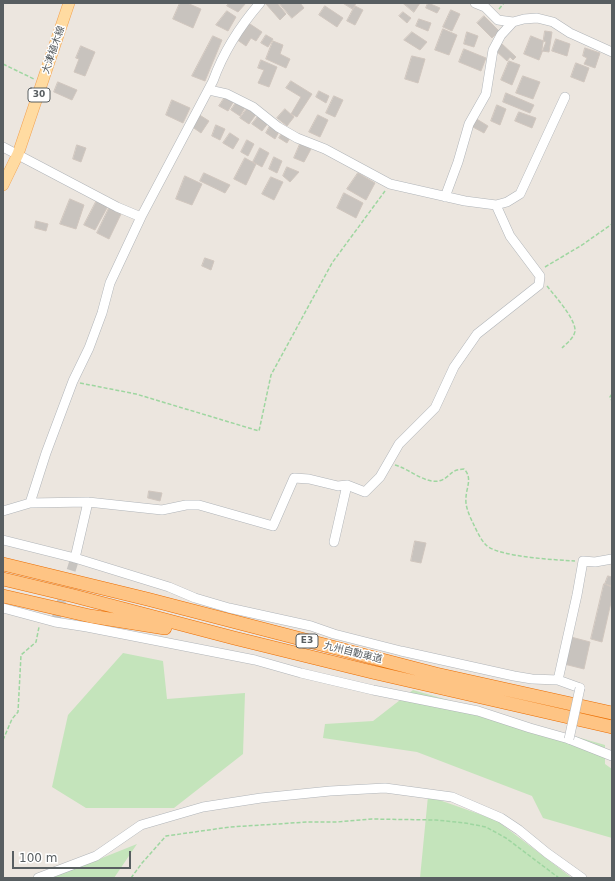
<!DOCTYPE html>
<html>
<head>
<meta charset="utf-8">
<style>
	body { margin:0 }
	#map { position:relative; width:615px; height:881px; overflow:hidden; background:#ece6df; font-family:"DejaVu Sans",sans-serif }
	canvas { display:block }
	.frame { position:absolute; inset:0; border:4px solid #585e61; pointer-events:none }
	.scale { position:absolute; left:12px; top:851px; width:119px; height:18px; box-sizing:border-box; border:2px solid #585e61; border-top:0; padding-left:5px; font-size:12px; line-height:14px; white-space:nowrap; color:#585e61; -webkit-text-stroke:3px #fff; paint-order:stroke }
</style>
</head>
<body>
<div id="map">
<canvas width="615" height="881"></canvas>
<div class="frame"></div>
<div class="scale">100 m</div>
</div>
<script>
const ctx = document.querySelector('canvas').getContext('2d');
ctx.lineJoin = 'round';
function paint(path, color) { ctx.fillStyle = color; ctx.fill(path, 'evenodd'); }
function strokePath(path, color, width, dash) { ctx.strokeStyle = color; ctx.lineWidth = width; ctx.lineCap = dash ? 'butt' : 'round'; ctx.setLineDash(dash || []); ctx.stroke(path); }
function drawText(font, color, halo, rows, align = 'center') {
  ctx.font = font + ' "DejaVu Sans","Noto Sans JP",sans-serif'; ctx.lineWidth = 3; ctx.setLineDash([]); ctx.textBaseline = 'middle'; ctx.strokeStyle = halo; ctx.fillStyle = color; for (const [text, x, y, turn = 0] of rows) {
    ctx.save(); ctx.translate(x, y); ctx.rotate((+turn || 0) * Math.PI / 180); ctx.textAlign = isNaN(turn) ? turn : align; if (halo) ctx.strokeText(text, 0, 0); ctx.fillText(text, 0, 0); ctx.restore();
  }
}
paint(new Path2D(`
	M123 653 163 661 167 699 245 693 243 754 174 808H86L52 787 68 715Z
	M413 690 605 745V764L612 769V838L543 818 532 796 417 752 323 738 325 724 373 721Z
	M428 796 496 820 572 878H420Z
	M137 844 114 878H48L82 866Z`), '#c4e4bb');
const building = new Path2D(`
	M180 3H187L201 9 193 28 173 19Z
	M229 3H246L238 12 227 6Z
	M267 3H277L286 14 280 20 266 4Z
	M279 3H300L304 8 292 18Z
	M343 3H356L353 9Z
	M403 3H420L414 12Z
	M428 3 440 8 437 13 426 8Z
	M325 6 343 18 337 27 319 15Z
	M355 6 363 10 355 25 347 21Z
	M451 10 460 14 452 31 443 27Z
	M227 11 236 17 228 31 216 25Z
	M403 12 411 18 407 23 399 16Z
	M484 16 499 31 492 38 477 23Z
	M419 19 431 23 428 31 416 26Z
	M247 22 262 32 256 41 251 38 246 46 236 39Z
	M443 29 457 35 449 55 435 50Z
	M545 31 552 32 549 52 542 51Z
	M412 32 427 42 420 50 404 40Z
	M467 32 478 36 474 47 464 44Z
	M266 35 273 39 268 47 261 43Z
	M213 36 222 40 205 81 192 76Z
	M531 36 546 42 539 60 524 54Z
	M556 39 570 44 567 56 552 51Z
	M273 41 283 45 280 54 290 59 286 68 266 59Z
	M501 43 516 57 513 60 510 57 507 61 495 50Z
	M81 46 95 52 85 76 74 72 79 59 76 58Z
	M585 48 600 53 595 68 584 64 587 58 583 56Z
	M464 49 486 58 481 71 459 62Z
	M412 56 425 59 418 83 405 79Z
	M261 60 277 67 269 87 258 83 264 70 258 68Z
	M509 61 520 65 512 85 501 80Z
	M576 63 589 68 584 82 571 77Z
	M523 76 540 82 533 99 516 93Z
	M291 81 312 94 297 117 291 114 301 97 286 88Z
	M58 82 77 90 72 100 54 92Z
	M319 91 329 96 326 103 316 97Z
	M506 93 534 105 530 113 503 102Z
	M227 94 235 99 228 111 219 106Z
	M334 96 343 100 335 117 326 113Z
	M172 100 190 108 183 123 166 115Z
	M237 101 246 106 240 116 231 110Z
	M497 105 506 109 500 125 491 121Z
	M248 107 257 113 249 124 240 118Z
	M285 109 294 117 287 126 277 118Z
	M519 112 536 118 532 128 515 121Z
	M198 114 209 121 201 133 191 126Z
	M259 115 269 122 262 131 252 124Z
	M318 115 328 120 320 137 309 132Z
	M475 118 488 126 484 133 471 126Z
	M271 124 280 130 275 139 266 133Z
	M216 125 225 129 220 140 212 136Z
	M283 131 291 136 287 143 279 138Z
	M230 133 239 139 233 149 223 143Z
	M247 140 254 144 248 156 241 152Z
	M300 144 311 149 304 162 294 158Z
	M77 145 86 148 81 162 73 159Z
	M260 148 269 153 262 167 253 162Z
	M274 157 282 161 277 173 269 169Z
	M245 158 256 164 246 185 234 179Z
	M287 167 299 172 290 182 283 176Z
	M204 173 230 185 225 193 200 181Z
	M358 173 375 183 366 200 347 189Z
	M185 176 202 184 192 205 176 199Z
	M271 177 283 182 274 200 262 194Z
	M344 193 363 203 356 218 337 208Z
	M70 199 84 205 76 229 60 224Z
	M97 200 108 206 95 230 84 225Z
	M110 206 122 212 109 239 97 233Z
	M36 221 48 224 46 231 35 228Z
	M205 258 214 261 211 270 202 266Z
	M149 491 162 493 160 501 148 498Z
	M415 541 426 543 421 563 411 561Z
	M608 576 612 577V586L605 584Z
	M604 584 612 587V598L602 642 591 639Z
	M571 637 590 642 584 669 564 664Z`);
paint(building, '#c8c3be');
strokePath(building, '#d0c6be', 1);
strokePath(new Path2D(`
	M55 622 75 558`), '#c7c4c0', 9, [9, 4.5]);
const minor = new Path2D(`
	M475 3 485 7 498 20 513 22 524 19 537 18 553 22 570 33 612 52
	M3 147 117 207 141 217
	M445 197 458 162 469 124 486 94 493 50 501 35 513 22
	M496 205 507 202 520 194 565 97
	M30 503 46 453 73 381 89 348 102 313 110 283 141 217 213 81C223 53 241 25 260 3
	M3 511 30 503 88 502 162 510 186 505H199L273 526 294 478 309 479 338 486 347 485 365 492 380 477 399 444 435 408 454 367 477 334 539 285 540 276 510 236 496 205 465 201 390 184 325 149 297 138 278 127 253 107 227 94 209 90
	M3 540 75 558 169 587 195 598 229 608 311 626 334 634 401 651 514 676 532 679 558 680 580 688
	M334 542 347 485
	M75 558 88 502
	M3 608 55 622 87 627 255 660 301 673 373 690 478 711 530 728 569 739 612 756
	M558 680 577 595 583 561 595 562 612 559
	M38 878 96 856 141 825 203 807 261 798 330 791 385 788 452 797 501 818 519 830 547 853 582 878`);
const major = new Path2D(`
	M3 185 18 154 69 3`);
const highway = new Path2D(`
	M3 564 147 599 436 674 612 713
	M3 579 74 596 234 638 372 672 612 727
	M3 596 90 616 165 628`);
strokePath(minor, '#b0b4b8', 10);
strokePath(major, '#f2a252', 12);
strokePath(highway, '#eb6d00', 14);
strokePath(new Path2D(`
	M499 9 504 3
	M3 64 34 79
	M545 267 582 245 612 224
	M547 286C554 295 576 319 575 331 574 338 567 343 562 348
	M80 383 136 394 259 431 271 375 332 263 385 191
	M612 394 610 397 612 401
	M395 465C410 469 427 486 442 480 452 475 450 470 464 469 473 478 466 488 466 498 465 505 469 515 472 521 476 529 480 539 486 545 498 557 558 560 575 561
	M3 740 12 719 18 712 21 655 36 642 39 627
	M131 878 142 863 166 836 230 827 308 822H337L372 819 436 820 465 823 486 827 506 838 559 878`), '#9ed6a0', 1.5, [4, 2]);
strokePath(minor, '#fff', 9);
strokePath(major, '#ffdba1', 11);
strokePath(highway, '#fec484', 13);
const minorBridge = new Path2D(`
	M569 739 580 688`);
strokePath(minorBridge, '#b0b4b8', 10, []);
strokePath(minorBridge, '#fff', 9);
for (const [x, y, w] of [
	[39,95,22],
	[307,641,22]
]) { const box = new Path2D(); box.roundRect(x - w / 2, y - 7, w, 14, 3); ctx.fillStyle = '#fff'; ctx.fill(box); strokePath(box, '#585e61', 1); }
drawText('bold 9px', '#585e61', null, [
	["30",39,95],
	["E3",307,641]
]);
drawText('10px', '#585e61', '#fff', [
	["大津植木線",54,50,-71],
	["九州自動車道",353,653,14]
]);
</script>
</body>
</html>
